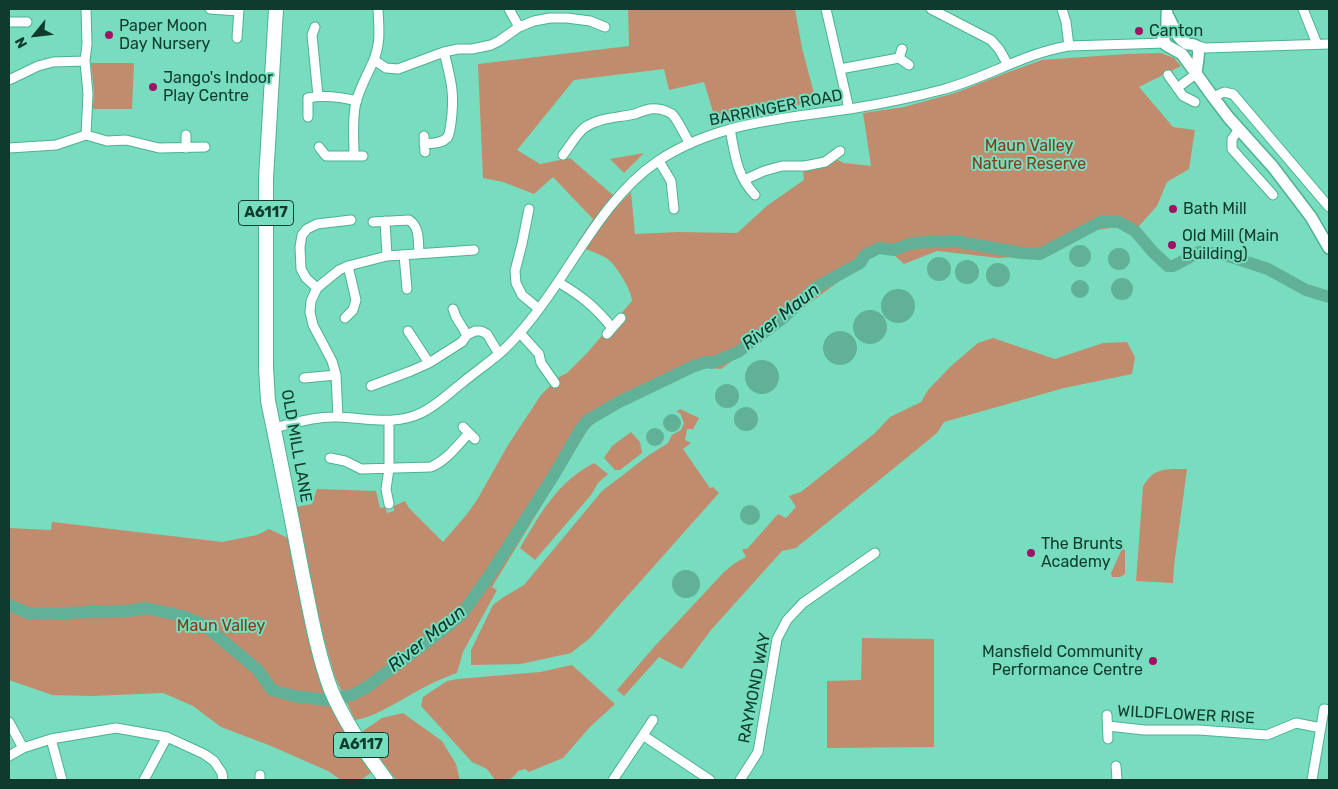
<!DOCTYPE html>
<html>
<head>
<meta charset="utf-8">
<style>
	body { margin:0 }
	#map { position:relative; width:1338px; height:789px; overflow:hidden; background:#78dcbe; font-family:Rubik,sans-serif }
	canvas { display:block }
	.frame { position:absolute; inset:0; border:10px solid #0f3b2f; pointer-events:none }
	.north { position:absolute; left:10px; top:10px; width:50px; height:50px; -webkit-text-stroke:4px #78dcbe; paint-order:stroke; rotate:241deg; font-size:14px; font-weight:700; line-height:20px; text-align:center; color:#0f3b2f }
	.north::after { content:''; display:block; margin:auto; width:18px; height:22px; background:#0f3b2f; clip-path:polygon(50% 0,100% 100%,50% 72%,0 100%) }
</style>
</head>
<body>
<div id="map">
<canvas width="1338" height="789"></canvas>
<div class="frame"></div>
<div class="north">N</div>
</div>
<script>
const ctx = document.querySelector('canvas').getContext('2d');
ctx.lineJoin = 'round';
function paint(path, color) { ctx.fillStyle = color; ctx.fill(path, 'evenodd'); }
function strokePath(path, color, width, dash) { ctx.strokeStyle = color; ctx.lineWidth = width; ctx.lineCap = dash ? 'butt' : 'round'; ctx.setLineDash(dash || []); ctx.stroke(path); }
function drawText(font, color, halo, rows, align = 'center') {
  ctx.font = font + ' Rubik,sans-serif'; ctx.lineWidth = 4; ctx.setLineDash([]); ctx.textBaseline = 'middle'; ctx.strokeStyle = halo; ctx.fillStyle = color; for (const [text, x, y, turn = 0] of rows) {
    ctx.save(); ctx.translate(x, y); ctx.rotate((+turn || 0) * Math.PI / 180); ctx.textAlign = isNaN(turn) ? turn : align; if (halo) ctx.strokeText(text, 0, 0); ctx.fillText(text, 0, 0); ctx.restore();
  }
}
paint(new Path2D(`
	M628 9H795L802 48 816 101 716 122 704 82 669 90 664 69 574 80 517 150 540 164 570 158 621 202 631 192 635 234 678 232 737 233 768 205 804 180 803 171 819 168 838 160 844 163 871 166 863 113 904 107 955 93 1006 73 1042 60 1126 54 1161 53 1174 58 1181 66 1139 87 1173 127 1195 130 1189 169 1167 182 1157 206 1139 226H1125L1096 230 1050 255 999 258 937 251 904 264 885 247 721 369 700 367 599 418 588 429 492 587 497 590 463 652 457 673C436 680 417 691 398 702 385 709 370 718 355 720L335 677 321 628 296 507 312 504 317 489 376 491 380 508 385 507 387 513 394 511V506L405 501 409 508 443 542 467 514 477 500 508 445 541 395 559 377 567 373 587 353 632 301C632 291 617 267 609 260 602 254 584 249 576 245L593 219 553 177 534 194 503 182 483 178 478 64 629 46Z
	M91 63H134L132 109H93L94 91Z
	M644 153 624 173 610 159Z
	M993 338 1055 359 1103 343 1127 342 1135 357 1132 374 1064 388 944 422 937 433 796 548 782 551 711 630 682 669 659 657 624 696 617 690 654 647 724 572 735 563 746 557 742 549H747L778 514 786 518 796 507 789 496 801 492 875 433 890 417 921 402 928 390 951 366 978 343Z
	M680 409 699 418 693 429H687L685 440 691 443 683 449 710 488 713 487 719 493 590 638 571 653 521 664 471 665V650L493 605 502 598 524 585 602 491 649 455 668 443 672 435 681 430 684 423 680 413 676 412Z
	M631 432 640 442 642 453 620 470H615L604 458 612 446Z
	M594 463 608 474 598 483 591 495 535 560 520 548C540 514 557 482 594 463Z
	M1187 469 1174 566 1173 583 1136 581 1143 487C1153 467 1167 469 1187 469Z
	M52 522 222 542 257 535 269 529 290 539 321 680 320 681C331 713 351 746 372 772L361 780H341L328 771 271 746 221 727 193 706 163 693 92 696 52 695 9 680V528L51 530Z
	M1124 549 1125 550V574L1120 577H1112L1111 573 1121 551Z
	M862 638 934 639V747L827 748V681L861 680Z
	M572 665 615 704 589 728 563 758 529 772 525 769 518 771C510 782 508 780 495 780L487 769 472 762 421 706 423 697 447 681 458 679 540 672Z
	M403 713 442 741 456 764 460 780H396L365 738 363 731 382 718Z`), '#c18c6d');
paint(new Path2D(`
	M1069 256a11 11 0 1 1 22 0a11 11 0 1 1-22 0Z
	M1108 259a11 11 0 1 1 22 0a11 11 0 1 1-22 0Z
	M927 269a12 12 0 1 1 24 0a12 12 0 1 1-24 0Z
	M955 272a12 12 0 1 1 24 0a12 12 0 1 1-24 0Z
	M986 275a12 12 0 1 1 24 0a12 12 0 1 1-24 0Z
	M1111 289a11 11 0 1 1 22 0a11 11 0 1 1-22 0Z
	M1071 289a9 9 0 1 1 18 0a9 9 0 1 1-18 0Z
	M881 306a17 17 0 1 1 34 0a17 17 0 1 1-34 0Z
	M853 327a17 17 0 1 1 34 0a17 17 0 1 1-34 0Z
	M823 348a17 17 0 1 1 34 0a17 17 0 1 1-34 0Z
	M745 377a17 17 0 1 1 34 0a17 17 0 1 1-34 0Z
	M715 396a12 12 0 1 1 24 0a12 12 0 1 1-24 0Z
	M734 419a12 12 0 1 1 24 0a12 12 0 1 1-24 0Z
	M663 423a9 9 0 1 1 18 0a9 9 0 1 1-18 0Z
	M646 437a9 9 0 1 1 18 0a9 9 0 1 1-18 0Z
	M740 515a10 10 0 1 1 20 0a10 10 0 1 1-20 0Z
	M672 584a14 14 0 1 1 28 0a14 14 0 1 1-28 0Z`), '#60b198');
strokePath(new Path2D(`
	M9 605 30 614 128 611 145 608 183 616 204 625 258 670 272 690 294 696 327 700 352 695 367 687 444 629 462 614 489 576 554 475 580 430 588 420 619 402 692 367 706 362 712 363 738 352 783 318 815 288 860 263 865 255 879 248 894 250 912 243 955 241 1021 253 1040 254 1102 221 1119 222 1135 231 1153 252 1168 266H1173L1181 262 1199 252 1222 254 1268 269 1306 290 1329 297`), '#60b198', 12);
const minor = new Path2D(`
	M86 9 87 44 85 61 88 94 86 135
	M210 9 239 11
	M509 9 519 27
	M826 9 849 109
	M931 9 991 40 999 49 1008 65
	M1062 9 1066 22 1069 46
	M1303 9 1317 44
	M9 22H27
	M315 27 312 35 318 96
	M237 38 239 9
	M1193 44 1205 48 1329 44
	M902 49 899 58 909 65
	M374 60 386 68 398 69 444 52 458 49H472L491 45 499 41 519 27 534 21 550 18H567L590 21 605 27
	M840 69 899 58
	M1168 75 1183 96 1195 102
	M9 80 38 66 53 62 85 61
	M1177 88 1196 74
	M1213 97 1224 92 1233 94 1329 207
	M308 117V98C324 95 341 97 357 101
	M730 129C735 154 736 175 755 195
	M1239 129 1232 139V149L1273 195
	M186 135V148
	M424 136 425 152
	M424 144C432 143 441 144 447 138 450 134 450 128 451 123 455 93 451 80 444 52
	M319 147 326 156H363
	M9 148 56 145 86 135 107 141 126 140 159 148 205 147
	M563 155C570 146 575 136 584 128 599 117 617 118 635 114 640 112 645 110 650 109 657 108 666 110 672 114 678 120 685 136 690 144
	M354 156C354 138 352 119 356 102 360 88 367 75 373 62 381 43 379 29 378 9
	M659 161 671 181 674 209
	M744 180 764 171 782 166H805L825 162 840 151
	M529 209 522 244 515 271 516 283 522 295 539 309
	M385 221 387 256
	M373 222 409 220C420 227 418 241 419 253
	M404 255 407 289
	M558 282C580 295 596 307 612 328
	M317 288 306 278 301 269 300 247 302 235 307 229 317 224 351 220
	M453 309 456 317 467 335
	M345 318 353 310 356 300 348 266
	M408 331 429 363
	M520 333 539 354 541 363 555 383
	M607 334 621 318
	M304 378 336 375
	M371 386 411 371 429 363 462 342 467 335 475 331H481L487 334 499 354
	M338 417 336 375 332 361 313 325 310 312 311 301 317 288 339 270 348 266 387 256 474 250
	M389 421V469L386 489 389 504
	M463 427 475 439
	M274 428C295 423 316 416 338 417 366 418 394 426 421 413 436 406 449 393 462 383 474 373 487 364 499 354 514 341 527 325 539 309 577 259 605 197 658 161 715 123 784 118 850 109 880 104 911 98 941 90 985 79 1024 53 1069 46L1165 43
	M330 458 345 461 361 469 431 467C447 460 457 446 469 433
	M1107 715 1108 739
	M9 722 23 748
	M1108 726 1144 730H1199L1267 735 1296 723 1321 728
	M644 736 710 780
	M51 739 62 780
	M9 756 23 748 51 739 116 728 167 737 204 754 214 761 222 773 223 780
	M1116 766 1117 780
	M144 780 167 737
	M260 780V775
	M613 780 653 720
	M740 780 758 752 777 639 787 620 803 603 875 553
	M1312 780 1324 709 1329 710`);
const secondary = new Path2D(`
	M1167 13V31L1163 38 1166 45 1182 54 1213 97 1229 118 1273 167 1311 217 1329 248
	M1169 18C1173 26 1178 41 1188 44 1192 45 1196 43 1198 49 1200 54 1196 68 1196 74`);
const primary = new Path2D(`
	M276 9 266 179V367L268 401C280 458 291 515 302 572 310 610 317 653 331 690 345 723 365 752 386 780`);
strokePath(minor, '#4cb195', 11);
strokePath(secondary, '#4cb195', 14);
strokePath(primary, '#4cb195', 16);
strokePath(minor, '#fff', 9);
strokePath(secondary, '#fff', 11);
strokePath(primary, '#fff', 14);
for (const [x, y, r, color] of [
	[1139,31,5,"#9c1464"],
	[109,35,5,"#9c1464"],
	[153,87,5,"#9c1464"],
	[1173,209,5,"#9c1464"],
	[1172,245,5,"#9c1464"],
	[1031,553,5,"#9c1464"],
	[1153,661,5,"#9c1464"]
]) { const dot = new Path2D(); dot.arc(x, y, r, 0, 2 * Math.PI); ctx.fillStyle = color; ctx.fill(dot); strokePath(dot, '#78dcbe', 2); }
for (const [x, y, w] of [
	[266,213,55],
	[361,745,55]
]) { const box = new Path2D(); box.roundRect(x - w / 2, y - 12.5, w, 25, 4); ctx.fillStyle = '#78dcbe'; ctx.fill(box); strokePath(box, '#0f3b2f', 1); }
drawText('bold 15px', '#0f3b2f', null, [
	["A6117",266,213],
	["A6117",361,745]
]);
drawText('16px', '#0f3b2f', '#78dcbe', [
	["Paper Moon",119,26],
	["Day Nursery",119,44],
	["Canton",1149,31],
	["Jango's Indoor",163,78],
	["Play Centre",163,96],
	["Bath Mill",1183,209],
	["Old Mill (Main",1182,236],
	["Building)",1182,254],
	["The Brunts",1041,544],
	["Academy",1041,562],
	["Mansfield Community",1143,652,"right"],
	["Performance Centre",1143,670,"right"]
], 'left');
drawText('16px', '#0f3b2f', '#78dcbe', [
	["BARRINGER ROAD",776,108,-11],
	["OLD MILL LANE",296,446,80],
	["RAYMOND WAY",755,688,-79],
	["WILDFLOWER RISE",1186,715,3]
]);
drawText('16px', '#794019', '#78dcbe', [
	["Maun Valley",1029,146],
	["Nature Reserve",1029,164],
	["Maun Valley",221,626]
]);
drawText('italic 18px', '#0c3329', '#78dcbe', [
	["River Maun",781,317,-39],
	["River Maun",427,639,-39]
]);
</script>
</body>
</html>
